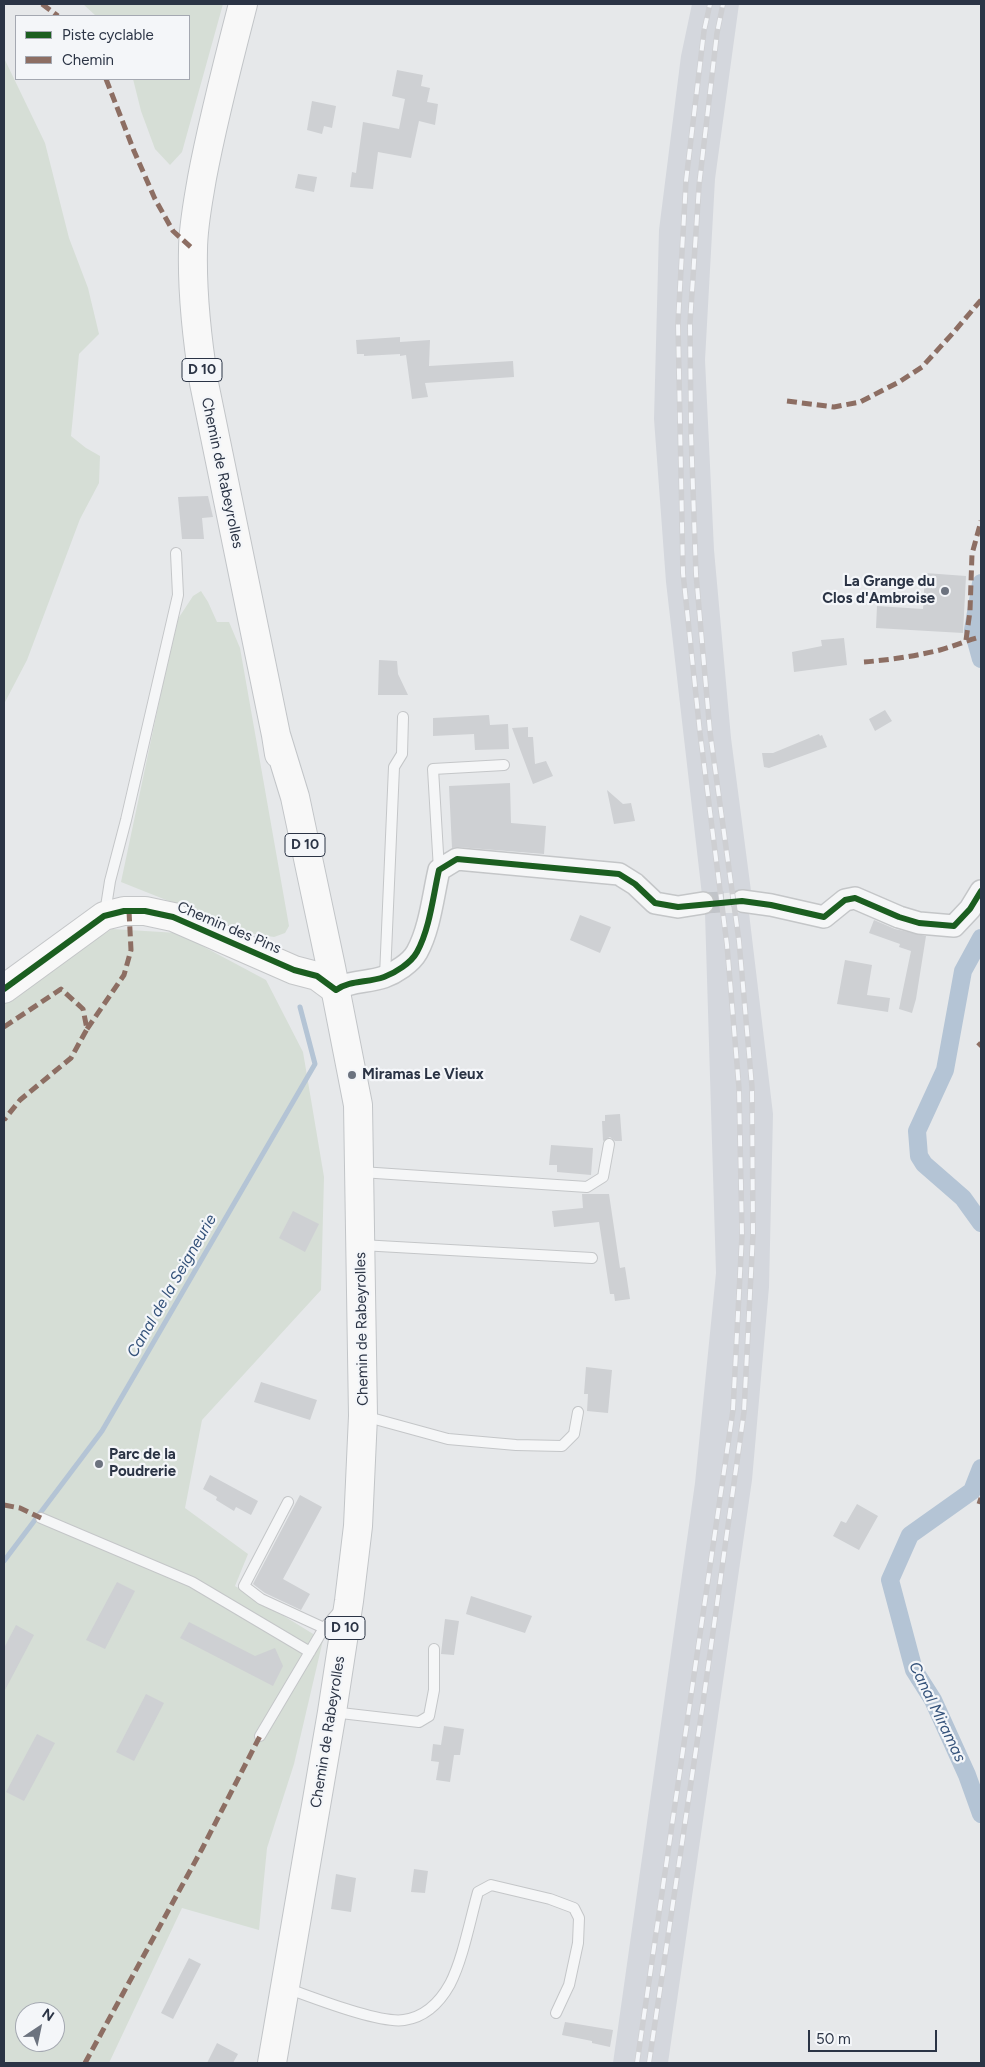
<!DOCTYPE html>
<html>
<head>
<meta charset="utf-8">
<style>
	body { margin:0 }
	#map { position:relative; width:985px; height:2067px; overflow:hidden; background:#e6e8ea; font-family:Figtree,sans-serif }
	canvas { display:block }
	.frame { position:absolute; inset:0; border:5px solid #2b3445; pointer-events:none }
	.legend { position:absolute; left:15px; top:15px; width:175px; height:65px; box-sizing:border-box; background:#f4f6f9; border:1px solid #a4a8b1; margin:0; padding:6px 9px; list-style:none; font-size:15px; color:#2b3445 }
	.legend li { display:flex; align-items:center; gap:10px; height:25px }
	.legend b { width:25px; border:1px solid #a4a8b1 }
	.north { position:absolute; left:15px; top:2002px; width:50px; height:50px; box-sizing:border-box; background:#f4f6f9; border:1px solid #a4a8b1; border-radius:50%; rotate:34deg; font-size:14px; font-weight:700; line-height:20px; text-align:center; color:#2b3445 }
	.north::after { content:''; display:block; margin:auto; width:18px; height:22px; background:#6c737f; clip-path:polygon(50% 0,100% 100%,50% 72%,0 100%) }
	.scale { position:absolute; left:808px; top:2030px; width:129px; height:22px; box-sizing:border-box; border:2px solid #2b3445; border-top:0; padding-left:6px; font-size:15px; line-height:18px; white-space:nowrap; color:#2b3445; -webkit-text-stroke:4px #f4f6f9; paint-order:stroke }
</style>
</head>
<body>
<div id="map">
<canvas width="985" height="2067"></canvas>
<div class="frame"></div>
<ul class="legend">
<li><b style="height:6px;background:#1b5e20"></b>Piste cyclable</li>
<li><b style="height:6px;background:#8d6e63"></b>Chemin</li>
</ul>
<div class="north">N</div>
<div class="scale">50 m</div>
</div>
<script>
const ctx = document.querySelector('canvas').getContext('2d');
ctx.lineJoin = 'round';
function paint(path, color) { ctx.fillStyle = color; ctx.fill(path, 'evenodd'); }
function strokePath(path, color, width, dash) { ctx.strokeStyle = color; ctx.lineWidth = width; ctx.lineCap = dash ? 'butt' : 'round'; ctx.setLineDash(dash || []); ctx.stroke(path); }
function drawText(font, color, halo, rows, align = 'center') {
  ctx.font = font + ' Figtree,sans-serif'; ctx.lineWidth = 4.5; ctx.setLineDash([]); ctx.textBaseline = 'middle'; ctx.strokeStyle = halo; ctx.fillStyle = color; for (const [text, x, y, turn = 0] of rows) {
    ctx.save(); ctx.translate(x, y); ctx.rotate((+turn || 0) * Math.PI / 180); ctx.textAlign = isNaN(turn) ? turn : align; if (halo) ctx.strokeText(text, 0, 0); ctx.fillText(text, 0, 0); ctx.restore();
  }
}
paint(new Path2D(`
	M692 4H739L715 179 705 360 714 550 731 738 751 891 702 895 666 582 654 419 659 230 681 56Z
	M705 913H749L773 1114 769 1287 752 1480 668 2063H613L695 1483 716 1273Z`), '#d4d7dd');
paint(new Path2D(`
	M83 4H223L182 152 170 165 155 149 141 111 133 79H189V16H96Z
	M4 58 45 143 69 238 88 288 99 334 79 354 71 436 86 448 100 456 99 483 80 519 27 660 4 704Z
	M201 591 208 602 217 622H229L240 648 289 926 285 933 274 937 249 933 121 882 176 622 193 596Z
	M112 929 178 933 266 980 303 1052 324 1177 321 1290 202 1420 185 1508 248 1554 235 1586 323 1640 294 1764 267 1848 259 1930 182 1908 109 2063H4V1002L41 974ZM25 2012H55V2042H25Z`), '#d6ded6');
strokePath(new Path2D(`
	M4 1561 102 1431 315 1064 300 1007`), '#b4c4d5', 5);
strokePath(new Path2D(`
	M981 583 973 630 981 659
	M981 938 963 971 945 1070 917 1131 919 1156 924 1164 963 1198 981 1223
	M981 1468 972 1491 910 1535 890 1580 914 1670 933 1700 967 1775 981 1814`), '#b4c4d5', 18);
paint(new Path2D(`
	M397 70 423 75 421 86 430 88 427 102 438 104 435 125 419 121 411 158 378 152 373 189 350 187 352 172 356 173 363 122 399 129 405 99 392 96Z
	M312 101 336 106 332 128 324 126 322 134 307 130Z
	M298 174 317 177 314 192 295 188Z
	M400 337V342L430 340 429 366 513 361 514 377 425 383 428 397 412 399 406 355 400 356V354L364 356V354H357L356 340Z
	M208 496 213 517 202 518 204 539H182L178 497Z
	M925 573 966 576 963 633 876 628 877 606 923 609Z
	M844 638 847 665 794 672 792 652 822 646 821 640Z
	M379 660 397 661 398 674 408 695H378Z
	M885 710 892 721 875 731 869 719Z
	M489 715 490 725 508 724 509 749 475 750 474 734 433 736V718Z
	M528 727V737H533L535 764 546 761 553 776 533 784 512 728Z
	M819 734 820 736 822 735 827 747 769 768 764 767 762 753H773Z
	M510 783 511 823 546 826 544 854 458 847 452 848 449 786Z
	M607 790 623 804 631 803 635 821 614 824Z
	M580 915 611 927 600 953 570 940Z
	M874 920 895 929 926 936 916 999 912 1013 899 1009 911 951 899 947 900 944 869 933Z
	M845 960 872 965 867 995 890 998 888 1012 837 1004Z
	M620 1114 622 1141H615L610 1137 603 1141 602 1121H605V1115Z
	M551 1145 593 1148 591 1175 557 1172V1165H549Z
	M582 1194H609L620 1268 625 1267 630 1299 615 1301 614 1294H610L599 1222 554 1227 552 1211 583 1208Z
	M293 1211 319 1224 305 1252 279 1238Z
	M586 1367 612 1370 608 1413 587 1411 588 1394H584Z
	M261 1382 317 1400 310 1420 254 1402Z
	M210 1475 258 1501 251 1515 236 1507 234 1511 216 1500 217 1497 203 1489Z
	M300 1495 322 1507 283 1579 310 1594 301 1610 265 1593 253 1584Z
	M857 1504 878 1516 859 1550 833 1536 841 1521 846 1523Z
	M117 1582 135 1591 105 1649 86 1640Z
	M471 1596 532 1616 525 1633 466 1614Z
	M445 1619 459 1621 454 1655 441 1654Z
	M189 1622 255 1656 275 1648 283 1666 273 1686 180 1638Z
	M16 1625 34 1635 4 1692V1648Z
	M146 1694 164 1703 134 1761 116 1752Z
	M444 1726 464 1729 460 1755H454L450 1782 436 1780 439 1762 431 1761 433 1744 441 1745Z
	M37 1734 55 1743 24 1801 6 1792Z
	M414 1869 428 1871 425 1893 411 1892Z
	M336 1874 356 1878 351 1912 331 1909Z
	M189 1958 201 1964 173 2019 161 2013Z
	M565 2022 613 2030 610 2047 592 2043V2041L562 2035Z
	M217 2043 238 2054 233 2063H207Z`), '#ced0d3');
strokePath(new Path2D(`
	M703 903 742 901`), '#c1c4c9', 21, [21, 11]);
const lane = new Path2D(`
	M439 870 433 769 504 765
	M105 913 110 881 126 820 178 595 176 553
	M385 976 394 767 402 754 403 717
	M361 1172 587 1187 603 1177 609 1144
	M361 1245 592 1258
	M364 1416 448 1439 516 1445 562 1446 574 1434 578 1412
	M288 1502 244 1586 261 1599 324 1628
	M41 1518 192 1582 310 1652
	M332 1712 419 1722 429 1716 434 1690V1649
	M260 1736 324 1628 340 1610
	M286 1988C312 1997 379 2024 404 2020 425 2017 440 2002 450 1984 463 1959 470 1920 478 1892L491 1885 550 1899 574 1908 579 1918 578 1943 569 1985 556 2013`);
const street = new Path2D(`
	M742 901 771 905 824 917 845 900 855 898 899 917 919 923 954 926 970 909 981 891
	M328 978 336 990C350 980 367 983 384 977 395 973 411 963 417 952 430 928 433 896 439 870L457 859 619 874 635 884 655 903 678 907 703 903`);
const secondary = new Path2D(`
	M4 989 104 916 124 911H145L173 917 294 970 317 976 336 990`);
const primary = new Path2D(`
	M243 4C228 62 213 119 202 178 198 202 193 226 193 250 192 295 197 339 204 383L276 735 279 754
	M272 2063 332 1712 349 1601 358 1526 363 1416 358 1105 331 967 295 797 276 735`);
strokePath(lane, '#c4c6c8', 12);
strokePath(street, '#c4c6c8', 24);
strokePath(secondary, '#c4c6c8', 30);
strokePath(primary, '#c2c5c8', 30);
strokePath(lane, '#f5f6f7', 10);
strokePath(street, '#f5f6f7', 21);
strokePath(secondary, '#f8f8f8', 28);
strokePath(primary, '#f8f8f8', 28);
const rail = new Path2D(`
	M637 2063 733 1410 742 1235 739 1088 727 945 700 733 683 573 678 323 686 181 704 31 710 4
	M649 2063 704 1696 744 1412 753 1234 752 1087 739 941 710 732 696 574 691 432 690 323 699 186 717 33 723 4`);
strokePath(rail, '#cecfd2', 5.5);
strokePath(rail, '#f4f6f9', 4, [11]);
strokePath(new Path2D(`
	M42 4 58 16
	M106 79 134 151 155 199 173 231 193 249
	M787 401 834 407 860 402 899 382 922 367 953 333 981 300
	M966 640 970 611 972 554 981 521
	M864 662C889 660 916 656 940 650 955 646 967 640 981 637
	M4 1027 61 989 83 1009 87 1029 71 1058 20 1100 4 1120
	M87 1029 124 975 131 950 129 911
	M978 1046 981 1043
	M979 1504 981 1498
	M4 1505 20 1508 41 1518
	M85 2063 202 1849 260 1736`), '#8d6e63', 5, [10, 5]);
strokePath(new Path2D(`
	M4 989 104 916 124 911H145L173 917 294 970 317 976 336 990C350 980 367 983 384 977 395 973 411 963 417 952 430 928 433 896 439 870L457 859 619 874 635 884 655 903 678 907 742 901 771 905 824 917 845 900 855 898 899 917 919 923 954 926 970 909 981 891`), '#1b5e20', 6);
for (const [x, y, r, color] of [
	[945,591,5,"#6c737f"],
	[352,1075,5,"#6c737f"],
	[99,1464,5,"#6c737f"]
]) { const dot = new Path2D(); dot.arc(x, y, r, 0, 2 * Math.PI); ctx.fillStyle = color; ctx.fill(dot); strokePath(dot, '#f4f6f9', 2); }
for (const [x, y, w] of [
	[202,370,40],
	[305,845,40],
	[345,1628,40]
]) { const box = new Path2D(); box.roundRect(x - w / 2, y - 11.5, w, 23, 4); ctx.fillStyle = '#f4f6f9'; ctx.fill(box); strokePath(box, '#2b3445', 1); }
drawText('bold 14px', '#2b3445', null, [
	["D 10",202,370],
	["D 10",305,845],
	["D 10",345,1628]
]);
drawText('15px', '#2b3445', '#f4f6f9', [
	["Chemin de Rabeyrolles",222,473,78],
	["Chemin des Pins",229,928,23],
	["Chemin de Rabeyrolles",362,1329,-91],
	["Chemin de Rabeyrolles",328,1732,-81]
]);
drawText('bold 15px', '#2b3445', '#f4f6f9', [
	["La Grange du",935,582,"right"],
	["Clos d'Ambroise",935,599,"right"],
	["Miramas Le Vieux",362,1075],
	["Parc de la",109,1455],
	["Poudrerie",109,1472]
], 'left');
drawText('italic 16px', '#34527a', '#f4f6f9', [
	["Canal de la Seigneurie",172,1286,-60],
	["Canal Miramas",937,1712,64]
]);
</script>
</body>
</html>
